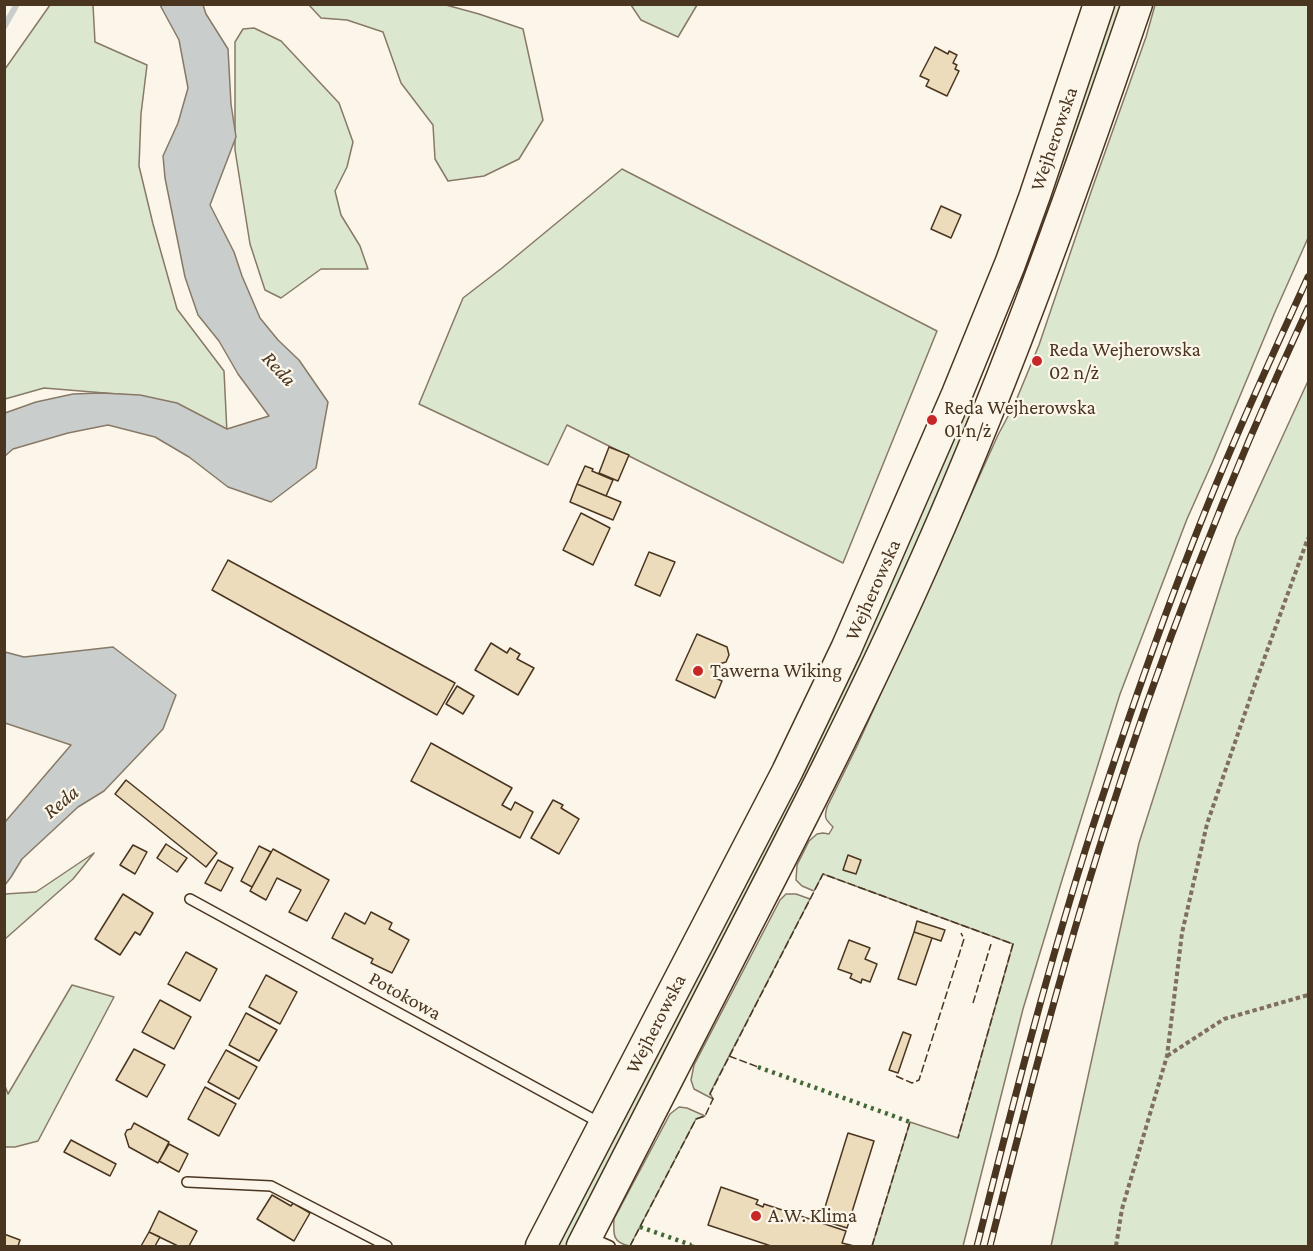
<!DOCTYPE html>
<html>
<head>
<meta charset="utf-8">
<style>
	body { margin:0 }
	#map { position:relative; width:1313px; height:1251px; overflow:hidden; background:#fbf6e9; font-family:"Crimson Pro",serif }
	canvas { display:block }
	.frame { position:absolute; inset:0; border:6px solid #4a3520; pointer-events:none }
</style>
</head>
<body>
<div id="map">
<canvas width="1313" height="1251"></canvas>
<div class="frame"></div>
</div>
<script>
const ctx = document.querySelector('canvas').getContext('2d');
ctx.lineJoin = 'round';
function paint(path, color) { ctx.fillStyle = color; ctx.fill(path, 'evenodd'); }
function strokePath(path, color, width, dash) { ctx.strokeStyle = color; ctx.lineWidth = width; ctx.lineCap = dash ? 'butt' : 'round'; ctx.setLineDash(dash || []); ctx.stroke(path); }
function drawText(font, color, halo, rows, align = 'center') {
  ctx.font = font + ' "Crimson Pro",serif'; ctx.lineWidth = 4.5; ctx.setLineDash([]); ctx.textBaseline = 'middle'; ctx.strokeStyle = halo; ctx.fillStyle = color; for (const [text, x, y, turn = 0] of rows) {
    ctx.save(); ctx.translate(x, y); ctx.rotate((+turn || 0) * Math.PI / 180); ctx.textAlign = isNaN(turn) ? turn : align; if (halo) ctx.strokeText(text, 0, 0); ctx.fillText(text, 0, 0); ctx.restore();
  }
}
const green = new Path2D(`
	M50 5H93L95 42 147 65 141 114 139 166 153 224 177 309 224 371 227 433 129 395 44 388 5 399V69Z
	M309 5H446L479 14 523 29 543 120 519 159 484 176 448 181 435 159 433 125 401 83 383 32 347 20 321 18Z
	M631 5H697L678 37 641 20Z
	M1112 5H1123L1100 73 1020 288 1017 287Z
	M1155 5H1308V238L1275 312 1212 463 1187 519 1120 694 1062 880 1023 1009 963 1246H872L910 1122 958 1138 1013 944 823 874 814 891 802 886 796 880 797 865 809 841 817 834 823 833 829 834 833 827C825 819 824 818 827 807L857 746 998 435 1015 403 1039 345 1092 189 1146 37Z
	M254 28 281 41 339 103 353 142 347 167 335 191 341 215 360 246 368 269H321L281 298 265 290 250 244 235 150V42L243 29Z
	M622 169 937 331 843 563 567 425 548 465 419 404 463 298 502 268Z
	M1308 381V1246H1051L1139 843 1236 538Z
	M967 404 976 408C857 696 710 970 567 1246H556Z
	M94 853 73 879 5 939V894L36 892Z
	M786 894H796L810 899 710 1093 713 1099 694 1089 691 1080 694 1065 780 900Z
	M72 985 114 997 38 1141 15 1147H5V1086L8 1094Z
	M679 1107 687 1108 705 1116 696 1119 630 1246C613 1243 613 1235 614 1219L670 1114Z`);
paint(green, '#dce7d0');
strokePath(green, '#887966', 1.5);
const water = new Path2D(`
	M160 5H203L206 14 228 49 231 104 236 137 210 205 234 252 242 276 260 318 278 340 299 360 328 402 316 468 271 502 228 487 189 457 155 437 108 425 68 433 13 449 5 456V413L36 402 73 394 101 393 140 395 177 403 227 429 269 416 238 374 219 341 198 315 185 277 165 178 163 156 178 123 188 88 179 40Z
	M113 647 176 695 163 729 104 791 78 807 22 859 11 877 5 885V822L71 745 5 723V652L24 657Z`);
paint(water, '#c9cecd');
strokePath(water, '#887966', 1.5);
strokePath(new Path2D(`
	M4 27 17 4`), '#c9cecd', 6);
const building = new Path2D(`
	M935 47 948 54 949 51 957 55 953 63 957 65 955 69 959 71 947 96 926 86 929 80 920 76Z
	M941 206 961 215 951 238 931 229Z
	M609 447 629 455 618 481 599 473Z
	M585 466 593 469 592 471 613 480 606 496 577 484Z
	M577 484 621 502 613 520 570 502Z
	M581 513 610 528 593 565 563 550Z
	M649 552 675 562 660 596 635 585Z
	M228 560 455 683 437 715 212 590Z
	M697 634 727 647 729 655 726 662 719 664 713 677 722 681 715 698 676 680Z
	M491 643 507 653 510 648 520 654 517 659 534 668 518 695 475 670Z
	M457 686 474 696 463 714 446 704Z
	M431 743 512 788 502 805 511 810 515 802 533 812 520 838 411 781Z
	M126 780 217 853 206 867 115 794Z
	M553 800 563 805 561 808 579 819 559 854 531 838Z
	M166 844 187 858 177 872 157 858Z
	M133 845 147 852 135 874 120 865Z
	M259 846 271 852 252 887 241 881Z
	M273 849 329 880 307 921 289 912 301 890 277 878 266 900 250 891Z
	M848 855 861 860 856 874 843 870Z
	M218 860 233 868 221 891 205 883Z
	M123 894 153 913 140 935 135 932 120 955 95 939Z
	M371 912 392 923 389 929 409 940 392 973 371 963 373 959 332 938 345 913 365 924Z
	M917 921 945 930 941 941 914 932Z
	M914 932 932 938 916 985 898 979Z
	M849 940 870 948 865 959 877 964 870 982 862 979 861 983 850 978 852 974 838 969Z
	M186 952 217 969 200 1001 168 984Z
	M266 975 297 992 280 1024 249 1007Z
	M160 1000 191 1017 174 1049 142 1032Z
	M246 1013 277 1030 259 1061 229 1045Z
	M903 1032 911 1035 898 1073 889 1070Z
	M134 1049 165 1065 147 1097 116 1080Z
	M226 1050 257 1067 239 1099 208 1082Z
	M205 1087 236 1104 219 1136 188 1119Z
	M134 1123 169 1142 158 1163 129 1147 125 1134 127 1130 131 1129Z
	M848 1133 874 1141 847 1228 821 1220Z
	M71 1140 116 1164 110 1176 64 1152Z
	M169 1144 188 1154 179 1172 159 1161Z
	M721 1187 758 1200 756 1204 763 1207 764 1204 846 1231 842 1243 854 1246H771L708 1225Z
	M272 1195 291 1206 293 1203 310 1213 294 1241 257 1219Z
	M159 1211 197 1231 189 1246H178L149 1232Z
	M149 1232 160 1237 155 1246H141Z
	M4 1234 20 1240 18 1246H4Z`);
paint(building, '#ecdcbc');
strokePath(building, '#4a3520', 1.5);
const service = new Path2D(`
	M190 899 602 1124
	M187 1182 271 1186 387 1246
	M592 1238 610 1246`);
const primary = new Path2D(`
	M541 1246 787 772 846 649 957 394 1010 264 1035 195 1099 4
	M582 1246C635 1143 688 1039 741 936 800 822 858 709 911 592 998 401 1069 203 1137 4`);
strokePath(service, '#4a3520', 12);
strokePath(primary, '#4a3520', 33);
strokePath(new Path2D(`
	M1167 1056 1224 1019 1308 995
	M1116 1246 1122 1209 1167 1056 1182 933 1207 824 1255 684 1308 538`), '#7f6f5c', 4, [4.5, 3]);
strokePath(service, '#fbf6e9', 9);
strokePath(primary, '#fbf6e9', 30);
const rail = new Path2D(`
	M977 1246C1012 1107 1048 966 1092 829 1134 699 1180 567 1234 442 1258 386 1283 332 1308 277
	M990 1246C1025 1108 1061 969 1104 833 1160 654 1229 478 1308 308`);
strokePath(rail, '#4a3520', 7);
strokePath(rail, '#fbf6e9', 4.5, [14]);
strokePath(new Path2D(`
	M758 1067 910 1122
	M640 1227 691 1245`), '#436837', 4.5, [3, 4.5]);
strokePath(new Path2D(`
	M973 1003 991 944
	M729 1056 758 1067
	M896 1076 912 1083 919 1080 964 939 961 933
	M691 1245 696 1246
	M630 1246 696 1119 705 1116 713 1099 710 1094 823 874 1013 944 958 1138
	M872 1246 910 1122`), '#4a3520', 1.5, [8, 3]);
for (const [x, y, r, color] of [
	[1037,361,6,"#c62828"],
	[932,420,6,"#c62828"],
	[698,671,6,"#c62828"],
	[756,1216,6,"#c62828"]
]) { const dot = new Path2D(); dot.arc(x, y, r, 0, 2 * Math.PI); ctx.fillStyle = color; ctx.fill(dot); strokePath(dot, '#fbf6e9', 2); }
drawText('20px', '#4a3520', '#fbf6e9', [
	["Wejherowska",1054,139,-71],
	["Wejherowska",873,590,-66],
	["Potokowa",405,996,29],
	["Wejherowska",656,1024,-63]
]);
drawText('20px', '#4a3520', '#fbf6e9', [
	["Reda Wejherowska",1049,350],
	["02 n/ż",1049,373],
	["Reda Wejherowska",944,408],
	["01 n/ż",944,431],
	["Tawerna Wiking",710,671],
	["A.W. Klima",768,1216]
], 'left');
drawText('italic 21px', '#4a3520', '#fbf6e9', [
	["Reda",279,369,47],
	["Reda",61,802,-40]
]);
</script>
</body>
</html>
